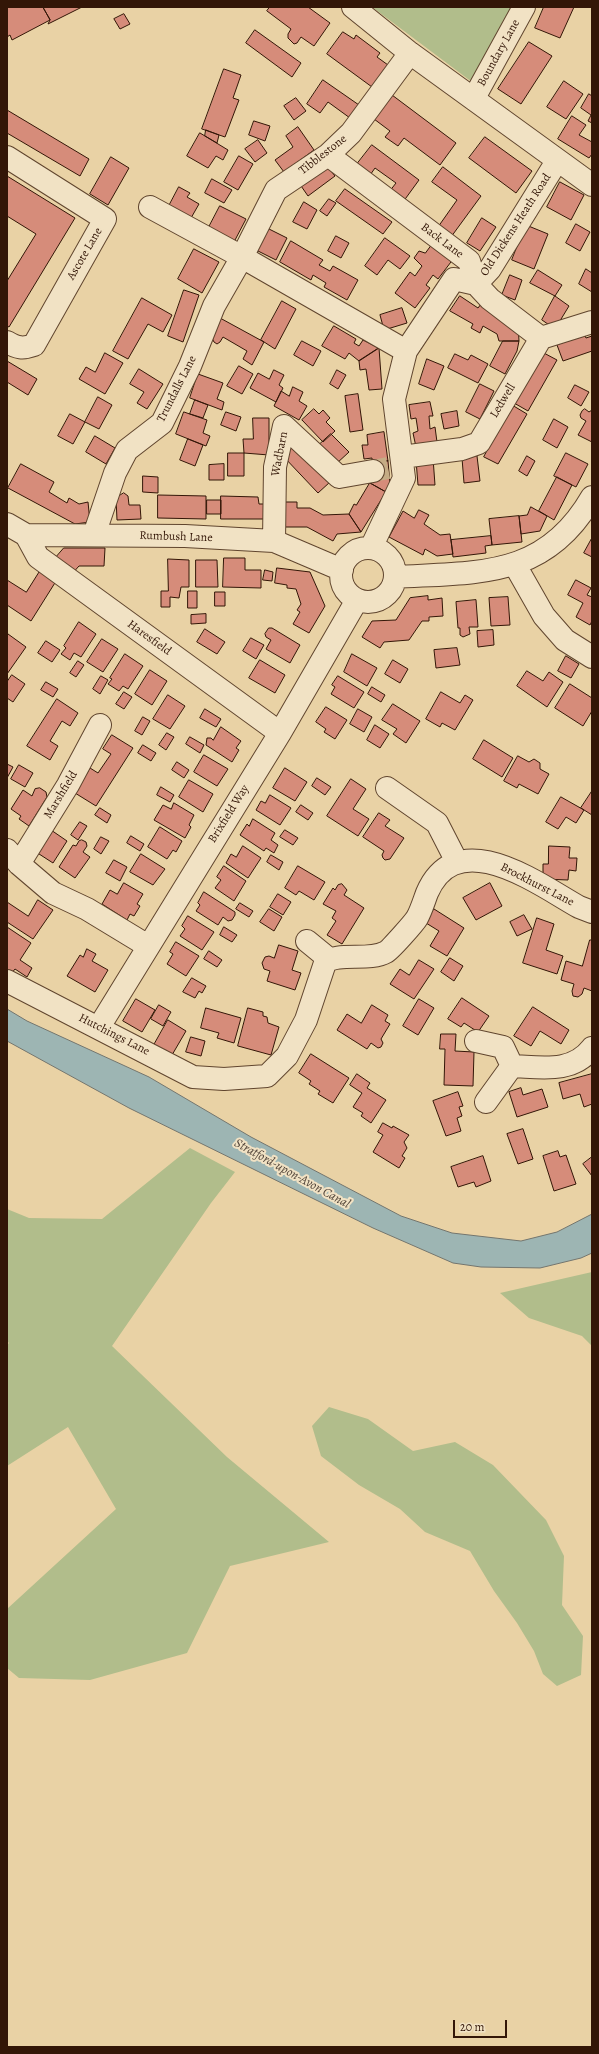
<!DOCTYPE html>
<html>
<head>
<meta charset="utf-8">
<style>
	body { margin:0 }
	#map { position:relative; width:599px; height:2054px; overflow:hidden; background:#e9d2a5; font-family:Alegreya,serif }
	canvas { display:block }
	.frame { position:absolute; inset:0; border:8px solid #331607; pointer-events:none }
	.scale { position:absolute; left:453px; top:2020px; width:54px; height:18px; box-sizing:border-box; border:2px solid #331607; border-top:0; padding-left:5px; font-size:12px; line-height:14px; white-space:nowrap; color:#331607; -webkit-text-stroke:3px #f1e2c4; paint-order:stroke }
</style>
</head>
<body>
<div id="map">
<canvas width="599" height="2054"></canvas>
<div class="frame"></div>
<div class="scale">20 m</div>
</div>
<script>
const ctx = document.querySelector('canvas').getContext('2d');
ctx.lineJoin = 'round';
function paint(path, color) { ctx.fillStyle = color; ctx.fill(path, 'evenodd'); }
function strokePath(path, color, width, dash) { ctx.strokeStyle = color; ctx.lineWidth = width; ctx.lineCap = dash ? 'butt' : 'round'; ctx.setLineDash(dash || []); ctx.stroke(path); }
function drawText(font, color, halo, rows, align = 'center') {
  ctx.font = font + ' Alegreya,serif'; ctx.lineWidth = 4; ctx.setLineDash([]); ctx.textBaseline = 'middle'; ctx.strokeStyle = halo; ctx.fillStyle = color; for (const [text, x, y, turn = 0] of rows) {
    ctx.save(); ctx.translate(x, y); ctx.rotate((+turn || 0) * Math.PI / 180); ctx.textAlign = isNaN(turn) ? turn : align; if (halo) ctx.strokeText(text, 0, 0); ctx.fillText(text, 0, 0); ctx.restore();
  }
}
paint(new Path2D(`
	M372 7H516L472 82Z
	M190 1148 235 1172 211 1203 112 1346 227 1457 329 1542 230 1566 187 1653 90 1680 19 1678 7 1668V1609L116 1509 68 1427 7 1466V1345L9 1343 7 1341V1209L29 1218 102 1219Z
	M592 1272V1346L582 1336 529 1318 500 1293Z
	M329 1407 368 1419 413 1451 455 1442 493 1465 546 1520 564 1556 562 1605 583 1636 581 1675 557 1686 543 1674 534 1651 517 1623 494 1591 470 1551 425 1532 400 1509 359 1485 321 1456 312 1426Z`), '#b1bd8b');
const water = new Path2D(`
	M7 1009 27 1021 149 1077 251 1137 401 1216 452 1233 521 1241 557 1232 592 1214V1253L581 1258 540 1268 481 1267 453 1263 373 1228 129 1108 7 1041Z`);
paint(water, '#9db5b3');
strokePath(water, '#73756e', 1);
const building = new Path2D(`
	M7 7H43L50 20 12 40 10 35 7 37Z
	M43 7H82L48 24 50 20Z
	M270 7H308L330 23 314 46 301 37 297 43 294 44 288 38V34L291 29 267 11Z
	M544 7H574L560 38 535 28Z
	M124 14 130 24 120 29 114 19Z
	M255 30 301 63 292 77 246 43Z
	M343 32 354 39 356 35 380 53 377 57 388 65 372 87 327 54Z
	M529 42 552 56 521 104 498 89Z
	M224 69 241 75 233 98 239 100 225 137 202 129Z
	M323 80 359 105 350 118 328 102 320 113 307 104Z
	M564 81 583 94 566 119 547 107Z
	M388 92 456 143 440 165 404 138 398 146 385 137 390 131 370 116Z
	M589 94 592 96V123L588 121 591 115 581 108Z
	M296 98 306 111 294 120 284 106Z
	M7 110 89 159 80 176 7 133Z
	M572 116 586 125 579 135 592 142V154L589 158 558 139Z
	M254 121 270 126 265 141 249 135Z
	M298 127 314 150 284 172 275 160 293 147 286 136Z
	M206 130 219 135 217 143 205 136Z
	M200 133 228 150 223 160 216 156 208 168 187 156Z
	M485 137 532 171 516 193 469 158Z
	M258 140 267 153 255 162 245 149Z
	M372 145 419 180 403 202 389 192 396 183 375 168 368 178 354 168Z
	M239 156 253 164 238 190 224 182Z
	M111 157 129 168 108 205 90 194Z
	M327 166 335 176 308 196 299 183Z
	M443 167 481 196 451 237 438 227 457 200 432 182Z
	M7 176 75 218 9 327 7 326V281L36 234 7 216Z
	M212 179 232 190 224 203 205 193Z
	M560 182 584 195 571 220 547 207Z
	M179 187 190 193 187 197 199 204 191 218 169 206Z
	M345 189 392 222 383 234 336 201Z
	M329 199 336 203 327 216 320 211Z
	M304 202 317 210 307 229 293 222Z
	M220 206 246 219 234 242 208 229Z
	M482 218 496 227 480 251 467 243Z
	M576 224 590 232 580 251 566 243Z
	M526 225 548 234 534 269 512 260Z
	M265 227 287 238 276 260 254 249Z
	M336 236 349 243 341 258 328 251Z
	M385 238 410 256 400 269 388 260 377 275 365 266Z
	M291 241 323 260 319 265 330 271 333 266 358 280 347 300 324 287 326 283 313 275 311 280 280 262Z
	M434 242 454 258 438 279 433 275 426 285 430 288 415 308 395 293 410 272 415 276 422 266 414 258 419 251 425 253Z
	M194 249 219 262 202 293 178 279Z
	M586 269 592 273V292L579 284Z
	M538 270 562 285 555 296 530 283Z
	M510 275 522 280 515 300 502 295Z
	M184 290 199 295 183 342 168 336Z
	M460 296 478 308 481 304 518 322 519 341H499L497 334 483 326 480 333 471 328 473 324 450 311Z
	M555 296 569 306 555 329 542 320Z
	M142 298 172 315 163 332 148 324 128 359 113 351Z
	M282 301 296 309 275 349 261 340Z
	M402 308 407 323 384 330 380 315Z
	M220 318 264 342 252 365 243 359 247 351 223 337 220 342 217 344 214 342 212 338 215 333 212 332Z
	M334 326 356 339 354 343 359 346 363 340 379 348 359 361 349 353 345 359 322 346Z
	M585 336 586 338 592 336V351L563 361 557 345Z
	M302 341 321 351 313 366 294 355Z
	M503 341H519L517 351 505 374 490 366Z
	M379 348 382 389 369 390 366 369 360 370 359 361Z
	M542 352 557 360 528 411 514 403Z
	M105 353 123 363 105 394 79 379 86 367 95 372Z
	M455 354 468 360 471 355 488 364 478 383 448 368Z
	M427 359 444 366 434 390 419 384Z
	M7 361 37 379 28 395 7 382Z
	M239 366 253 374 242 394 227 386Z
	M139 369 163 384 147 409 137 403 144 392 130 384Z
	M274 370 284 375 279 385 283 388 276 402 250 388 258 373 269 379Z
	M337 370 346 375 338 389 330 384Z
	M198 374 223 383 217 399 224 402 222 410 190 398Z
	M480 384 494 391 480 419 466 412Z
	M575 385 589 392 581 406 568 398Z
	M293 387 303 392 299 401 307 406 299 420 274 406 281 391 289 396Z
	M358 394 363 430 350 432 345 396Z
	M98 397 112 405 99 429 85 422Z
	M195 400 208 405 203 418 190 414Z
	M430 402 433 416H429L430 429 435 427 437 442 416 447 413 433 418 431 416 418 411 419 409 405Z
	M512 405 527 414 498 464 484 457Z
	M314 409 319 414 323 410 330 418 326 422 335 431 323 442 302 420Z
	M585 409 589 412 592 410V442L578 435 586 421 581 418 580 415 582 411Z
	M457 411 459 426 444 429 441 414Z
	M184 412 207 420 203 433 210 436 206 446 176 434Z
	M226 412 241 417 236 431 221 425Z
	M70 414 85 422 73 444 58 436Z
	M253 418H269V455L244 453 243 439H253Z
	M554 419 568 427 557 448 543 440Z
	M384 432 388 461 372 463V458L364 459 362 445H368L367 435Z
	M331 434 349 452 336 464 319 445Z
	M95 436 115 448 106 464 86 452Z
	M188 439 203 445 195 466 180 460Z
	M295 445 330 482 318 493 283 456Z
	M228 453H244V476H228Z
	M566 453 588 464 576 487 554 476Z
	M477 456 480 481 464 483 462 458Z
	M527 456 535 461 527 476 519 471Z
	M433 458 435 485H418L416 460Z
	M388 461 390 484 386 492 370 483 374 477 372 463Z
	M21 464 54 482 49 492 67 503 69 498 79 504 88 502 90 522 75 524 8 488Z
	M224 464V480H209V465Z
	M143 476 158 477V493L143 492Z
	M557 477 572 485 554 520 539 511Z
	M370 483 386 492 361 532 349 514 354 504 356 505Z
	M124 493 128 496 129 505H140L141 519 117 520 116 498Z
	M158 495 206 496V519L158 518Z
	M221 496 258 497 259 504H268V519H221Z
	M207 500H221V514H207Z
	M281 502H297V508H310L323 515 349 514 361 532 337 534 333 541 307 527H281Z
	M531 507 547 516 540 531 521 534 519 516 527 515Z
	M419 510 429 515 424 524 440 535 450 534 453 554 437 556 425 549 423 555 389 537 403 511 414 518Z
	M519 516 522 542 492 545 489 519Z
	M491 536 492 545 485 546 486 553 453 557 451 540Z
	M592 538V557L584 553Z
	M64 548H105L104 566H79L71 575 52 562Z
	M224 558H245V570H261V588L223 587Z
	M168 559 189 560V587H181L179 598 170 597V607H161V591H168Z
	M196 560H217L218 587H196Z
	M42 568 58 578 31 621 7 605V580L26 592Z
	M277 568 310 572 325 606 309 633 293 624 300 612 297 610 301 604 296 589 287 588V585L275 583Z
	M265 570 273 572 272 581 263 580Z
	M576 580 591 588 587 595 592 597V621L590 625 576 617 583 603 568 595Z
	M188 591H197V608H188Z
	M215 592H225V606H215Z
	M428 596V600L442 598 443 616 429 617V621H422L409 640 384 642 380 648 362 637 372 621 396 620 410 598Z
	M508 597 510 625 491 626 489 598Z
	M476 600 478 627H469L470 634 463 637 460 635V628H458L456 602Z
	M206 614V623L191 624V615Z
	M79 622 96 634 81 657 74 653 70 660 61 654 66 648 64 646Z
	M269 628H272L300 645 290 663 266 649 271 640 266 637 265 634Z
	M205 629 225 642 217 654 197 642Z
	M493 630 494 645 478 647 477 631Z
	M8 634 26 647 7 674V636Z
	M251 638 264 645 256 659 243 651Z
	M102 639 118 649 103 672 87 662Z
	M46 641 60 650 52 662 38 653Z
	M457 648 460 665 436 668 434 650Z
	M125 654 143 666 128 689 123 686 119 691 108 684 112 679 110 678Z
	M352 654 377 668 367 686 344 672Z
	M566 656 579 664 571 678 558 671Z
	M260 660 285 675 275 693 249 678Z
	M393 660 408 669 400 683 385 674Z
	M78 661 84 665 76 677 70 673Z
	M150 670 167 681 152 705 135 694Z
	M527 671 543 681 549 672 563 682 547 707 517 686Z
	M12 675 25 684 13 702 7 698V682Z
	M101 676 108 680 100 694 93 689Z
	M338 676 364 692 354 708 331 694 335 687 332 685Z
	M46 682 58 689 53 697 41 690Z
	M570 684 592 698V711L583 726 555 708Z
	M372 687 385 695 381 702 368 694Z
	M124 692 132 697 124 709 116 704Z
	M441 692 460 703 465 695 473 700 455 730 442 723 440 727 426 719Z
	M168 695 185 706 170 729 153 719Z
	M57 699 78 713 70 726 62 721 50 741 58 746 50 760 27 746Z
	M393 704 420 721 406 743 393 734 397 729 382 720Z
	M326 707 347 720 335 739 324 732 326 729 316 722Z
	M205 709 221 719 216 727 200 718Z
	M358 709 372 717 364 732 350 724Z
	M143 717 150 721 142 735 135 731Z
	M375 725 389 734 380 748 367 740Z
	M221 727 241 741 236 748 239 750 232 762 206 745 207 738H211L213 740Z
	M167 733 174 737 166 750 159 745Z
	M112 735 133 748 96 806 75 793 90 768 98 773 111 754 103 749Z
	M190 737 204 745 200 753 186 744Z
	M484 740 513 758 502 777 473 759Z
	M143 745 156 753 151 761 138 753Z
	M204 755 228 769 217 786 194 772Z
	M518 756 529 762 534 759 540 763V769L549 774 538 794 519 784 517 788 504 781Z
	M177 762 189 770 184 778 172 770Z
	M7 764 13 767 7 778Z
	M19 765 33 773 25 787 11 779Z
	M285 768 307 782 295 801 273 788Z
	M317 778 331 787 325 795 312 786Z
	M351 779 366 789 353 809 369 819 358 836 327 816Z
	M189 780 213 794 203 812 179 797Z
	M161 787 174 795 170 802 157 795Z
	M40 788 46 792 47 797 29 826 19 819 21 816 11 809 23 790 32 796 35 789Z
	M592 791V815L581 808Z
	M270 795 291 808 280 825 256 810 261 801 265 803Z
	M561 797 584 810 576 823 566 817 558 829 546 822Z
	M174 803 194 815 189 825 191 827 185 838 154 820 163 805 171 809Z
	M301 805 313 813 308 820 296 812Z
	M100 808 111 815 107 823 95 815Z
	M379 813 390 820 385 826 404 838 390 859 385 860 383 858 382 855 384 851 363 837Z
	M253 819 275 833 271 840 278 845 274 853 266 848 264 851 240 835 247 824 249 826Z
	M80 822 87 826 78 840 71 835Z
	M160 827 182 841 176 852 173 850 167 859 148 847Z
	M51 830 67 841 53 863 36 852Z
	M285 830 298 838 293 845 280 837Z
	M131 836 144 844 140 851 127 843Z
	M101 837 109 841 101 854 94 849Z
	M82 840 86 842 87 846 83 852 90 857 75 878 59 867 73 845 76 846 79 841Z
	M243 846 261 858 248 878 226 863 231 854 236 857Z
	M549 846 570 847 569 858H577L576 871 569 870 568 880 543 879V864H548Z
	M141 854 165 869 153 885 130 872Z
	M271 855 283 862 279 870 267 862Z
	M114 860 127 867 120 881 106 873Z
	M224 866 246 881 234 901 215 888 221 880 217 877Z
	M298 866 325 882 314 900 299 891 296 895 285 888Z
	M124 883 143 894 137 904 140 906 134 916 130 914 127 920 102 904 110 890 117 894Z
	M490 883 502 906 476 920 463 898Z
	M342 884 347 890 344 895 364 908 342 944 327 935 336 921 332 918 336 911 323 904 333 888 335 890 338 885Z
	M204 892 235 912V915L232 920 228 921 223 917 218 925 196 911 200 905 198 903Z
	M278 894 291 902 283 915 270 907Z
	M38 900 53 910 33 939 7 922V902L28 916Z
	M240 903 253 911 249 917 236 909Z
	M269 909 282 917 274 931 260 922Z
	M434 909 464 928 447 956 430 946 439 931 426 923Z
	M524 915 532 929 517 936 510 922Z
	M188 916 214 932 202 950 180 936 185 929 182 926Z
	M537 918 554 924 546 950 563 956 557 974 523 963Z
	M7 927 31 943 20 960 32 968 27 977 15 969 11 974 7 971Z
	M224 927 237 935 232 942 220 935Z
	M590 940H592V991L584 988 582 994 578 997 573 996 572 991 574 984 561 980 566 961 582 966Z
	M176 942 199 956 186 976 167 964 173 954 170 952Z
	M279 945 298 951 292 970 301 973 295 990 267 981 270 971 264 969 262 963 265 957 269 956 274 958Z
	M87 949 96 954 92 961 108 970 95 992 67 976 80 955 83 957Z
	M209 951 222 960 217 967 204 959Z
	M450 958 463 966 454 981 441 972Z
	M419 960 434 969 414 999 390 984 400 969 409 975Z
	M192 978 206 986 202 993 199 991 195 998 183 992Z
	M462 998 489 1016 478 1032 464 1023 461 1027 448 1019Z
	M136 999 155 1010 142 1032 123 1021Z
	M419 999 434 1008 418 1035 403 1026Z
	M159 1005 171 1012 163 1026 151 1019Z
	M372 1005 388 1015 385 1021 390 1024 381 1039 383 1043 381 1047 378 1048 371 1043 367 1049 337 1030 347 1014 361 1023Z
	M533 1007 569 1030 561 1044 540 1031 531 1046 514 1036Z
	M206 1008 241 1018 234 1043 217 1038 219 1033 201 1028Z
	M248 1008 263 1012V1016L267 1017 268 1023 279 1027 271 1055 238 1046Z
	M168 1020 186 1031 172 1055 154 1045Z
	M441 1034H456L455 1051 474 1052 473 1086 444 1085 445 1049H440Z
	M191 1037 205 1041 201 1056 186 1052Z
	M311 1054 349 1078 333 1103 318 1094 320 1091 309 1084 311 1081 299 1073Z
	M357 1074 370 1083 367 1088 386 1100 371 1123 361 1116 363 1113 353 1107 362 1093 350 1085Z
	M592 1074V1104L584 1107 580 1094 563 1099 559 1083Z
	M521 1088 523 1095 542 1089 548 1107 517 1117 509 1092Z
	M458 1092 463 1106 459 1107 462 1116 457 1118 461 1131 446 1136 433 1101Z
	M383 1123 392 1128 393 1126 409 1135 404 1142 407 1148 402 1156 405 1158 399 1168 373 1152 383 1135 378 1132Z
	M523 1129 533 1159 518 1164 507 1134Z
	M558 1151 560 1157 566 1155 576 1184 554 1191 543 1156Z
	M483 1156 491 1181 476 1187 474 1182 458 1187 451 1167Z
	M592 1157V1176L583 1164Z`);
paint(building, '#d68c7a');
strokePath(building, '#331607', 1);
strokePath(new Path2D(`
	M373 471 388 468`), '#c5ac85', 22, [22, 11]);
const minor = new Path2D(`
	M353 7 410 53 592 185
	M474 98 524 7
	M328 155 469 261 476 284 490 299 541 338
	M7 157 105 219 34 345C23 349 17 348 7 342
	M150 207 242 257 276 190 328 155 351 133 410 53
	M402 457 462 449 479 443 541 338 592 322
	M7 524 26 535 185 536 274 541 342 570
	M26 535 38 557 280 733
	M94 535 115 473 127 450 162 423 190 366 214 306 242 257 406 351
	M274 541 275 467 284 426 339 477 373 471
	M371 548 404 478 394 399 406 351 454 279 476 284 490 269 557 161
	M341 575a27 27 0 1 1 54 0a27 27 0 1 1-54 0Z
	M515 565 544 616 565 640 592 657
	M395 577C478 572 545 579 592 497
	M387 788 437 823 457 862
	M7 850 19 864 53 893 87 909 148 946
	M19 864 68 785 100 725
	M307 941 329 959
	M7 981 193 1077 224 1079 267 1076 287 1056 306 1020 325 963C337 951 369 962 386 952 390 950 414 923 417 918 421 911 424 901 427 893 457 823 538 884 579 907L592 912
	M99 1027 280 733 357 600
	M476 1041 503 1047 512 1066
	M486 1102 512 1066C541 1067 572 1074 592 1048`);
strokePath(minor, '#60452e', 24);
strokePath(minor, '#f1e2c4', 22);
drawText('12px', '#331607', '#f1e2c4', [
	["Boundary Lane",499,53,-61],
	["Tibblestone",323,155,-38],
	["Old Dickens Heath Road",516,225,-57],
	["Back Lane",442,241,37],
	["Ascote Lane",85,254,-60],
	["Trundalls Lane",177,389,-63],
	["Ledwell",503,401,-59],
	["Wadbarn",280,454,-79],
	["Rumbush Lane",176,537,2],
	["Haresfield",149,638,36],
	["Marshfield",61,795,-59],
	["Brixfield Way",229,814,-58],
	["Brockhurst Lane",537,885,27],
	["Hutchings Lane",114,1035,27]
]);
drawText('italic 13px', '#53463b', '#f1e2c4', [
	["Stratford-upon-Avon Canal",292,1174,29]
]);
</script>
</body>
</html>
